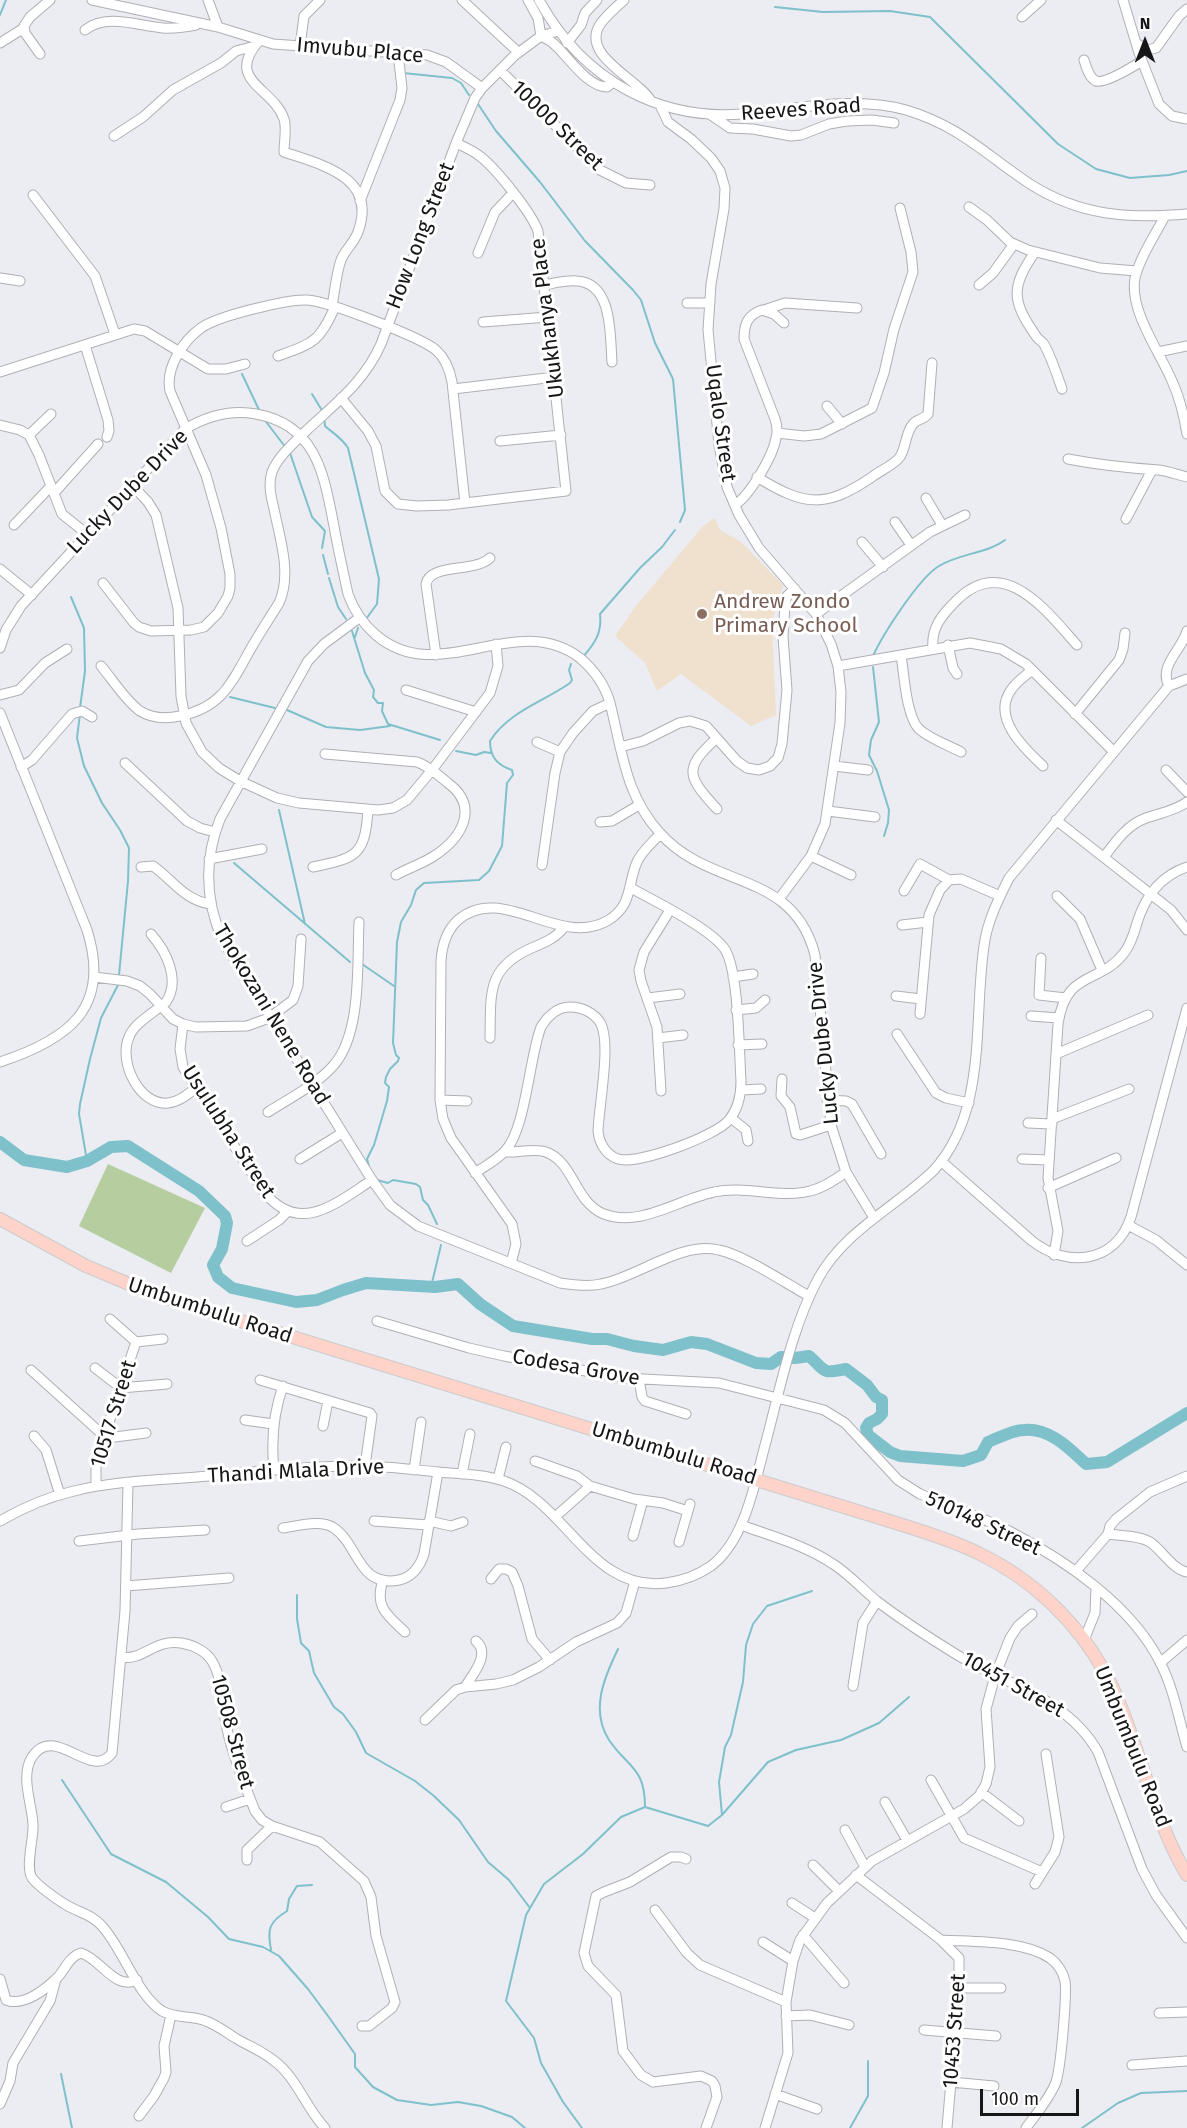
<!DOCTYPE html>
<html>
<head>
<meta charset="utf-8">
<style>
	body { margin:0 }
	#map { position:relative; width:1187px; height:2128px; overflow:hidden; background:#ececf3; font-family:"Fira Sans",sans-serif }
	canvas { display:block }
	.north { position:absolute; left:1115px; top:12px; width:60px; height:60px; -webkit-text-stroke:4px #fff; paint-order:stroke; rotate:0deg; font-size:16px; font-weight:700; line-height:24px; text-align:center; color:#161619 }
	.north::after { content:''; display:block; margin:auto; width:21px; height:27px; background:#161619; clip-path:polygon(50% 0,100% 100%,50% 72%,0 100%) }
	.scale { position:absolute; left:980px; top:2089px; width:99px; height:27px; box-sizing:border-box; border:3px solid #161619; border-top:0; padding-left:8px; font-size:18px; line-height:21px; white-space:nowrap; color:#161619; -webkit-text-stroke:4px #fff; paint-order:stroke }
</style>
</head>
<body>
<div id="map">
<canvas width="1187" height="2128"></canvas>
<div class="north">N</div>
<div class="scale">100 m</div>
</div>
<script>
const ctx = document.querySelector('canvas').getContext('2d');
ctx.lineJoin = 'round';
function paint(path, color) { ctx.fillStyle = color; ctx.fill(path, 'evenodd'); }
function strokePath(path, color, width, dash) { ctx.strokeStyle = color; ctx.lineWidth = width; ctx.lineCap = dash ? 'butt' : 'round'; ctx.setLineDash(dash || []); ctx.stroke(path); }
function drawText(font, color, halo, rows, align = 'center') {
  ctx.font = font + ' "Fira Sans",sans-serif'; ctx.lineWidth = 6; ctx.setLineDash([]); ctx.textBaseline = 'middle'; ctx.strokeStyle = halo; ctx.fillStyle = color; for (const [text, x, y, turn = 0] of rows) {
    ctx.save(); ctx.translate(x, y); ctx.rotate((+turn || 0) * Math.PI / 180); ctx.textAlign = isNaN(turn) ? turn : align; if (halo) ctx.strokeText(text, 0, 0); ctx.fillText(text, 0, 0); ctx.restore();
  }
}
paint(new Path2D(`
	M715 518 720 530 741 542 783 585 772 622 776 715 751 726 681 674 657 691 645 663 615 636 636 606 703 526Z`), '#efe1ce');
paint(new Path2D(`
	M108 1164 205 1208 171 1273 79 1226Z`), '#b5cd9f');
strokePath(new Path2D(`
	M775 7 823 12 890 11 930 17 1058 144 1096 169 1130 178 1169 175 1187 171
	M0 15 6 0
	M403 73 452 78 461 83 469 95
	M478 104 496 131 540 182 585 241 633 290 641 300 655 343 673 379 685 510 680 522
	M242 374 260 412
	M312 394 323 412
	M324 417 325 426C334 434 342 438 348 448L379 579 377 604 366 619
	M264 419 286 448
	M290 453 312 517 325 531 322 548
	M323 555 328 574
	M329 578 338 607 346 619
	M71 597 84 628 85 671 80 708
	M352 631 365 673 374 690 373 697 378 703H383L382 711 388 724 440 740
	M355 637 358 628
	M873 656C883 634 919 578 939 566 958 554 988 553 1005 540
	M583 657C595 643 602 633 600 614L640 568 662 547 675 530
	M873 667 879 722 871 740 869 755 877 771 889 810 888 823 884 836
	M230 697 275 708
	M287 710 326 727 360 730 390 726
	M80 714 77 738 84 766 102 803 120 830 129 848 128 881 119 975
	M456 751 476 755 484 752 491 753
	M279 810 305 924
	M234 863 350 962
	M362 964 394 986
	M87 1161 79 1114 80 1104 90 1059 101 1018 118 985
	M369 1167 367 1159 374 1145 387 1101 389 1087 385 1083 386 1077 390 1069 398 1061 399 1058 396 1055 393 1043 397 942 401 922 411 905 416 890 424 883 479 880 489 871 502 846 507 783 513 775 512 770C497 765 490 757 490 741 508 712 543 702 570 683L572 680 569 670 571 664
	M377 1180 388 1183 393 1180 416 1184 420 1187 423 1200 428 1205 437 1224
	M431 1287 441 1245
	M297 1595V1619L301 1643 309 1651 314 1673 334 1707 343 1714 356 1732 366 1753 415 1781 434 1796 459 1820 488 1862 509 1880 530 1908
	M618 1649C604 1678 590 1710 609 1740 628 1768 645 1767 645 1807
	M62 1780 111 1854 166 1882 208 1917 229 1939 263 1947 279 1956 308 1989 328 2016 355 2054V2067L373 2087 397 2100 431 2105 458 2102 481 2106 512 2117 525 2128
	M722 1815 719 1782 725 1747 731 1735 743 1682 746 1645 753 1624 767 1606 812 1591
	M271 1950C267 1929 269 1922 287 1911L289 1899 297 1886 312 1885
	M61 2074 72 2128
	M582 2128 563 2102 541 2063 534 2038 506 2001 526 1915 544 1884 583 1854 621 1817 645 1807 708 1826 722 1815 768 1762 796 1750 841 1740 879 1723 909 1697
	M850 2128 868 2096V2061
	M1082 2128 1118 2103 1141 2093 1187 2091`), '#7fc1ca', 2);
strokePath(new Path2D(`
	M0 1142 24 1160 67 1167 87 1161 111 1147 128 1146 199 1191 225 1216 227 1223 222 1249 213 1265 218 1277 232 1288 296 1302 317 1300 343 1290 366 1283 435 1287 458 1284 480 1304 513 1326 592 1339H607L634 1346 663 1350 691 1342 707 1344 756 1363 771 1364 781 1357 795 1358 809 1356C827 1372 821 1374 846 1369L867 1385 876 1397 882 1400V1414L877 1419 869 1423 866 1428 868 1435 890 1452 900 1456 963 1461 981 1455 988 1442C998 1438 1013 1430 1024 1430 1050 1428 1069 1448 1086 1464L1107 1462 1187 1413`), '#7fc1ca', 12);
const minor = new Path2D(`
	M92 0 218 27 273 44 427 55 446 62 482 88
	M208 0 218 27
	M462 0 518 52
	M528 0 538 18 541 36
	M539 0C583 80 661 124 753 113 803 108 857 96 906 110 960 126 986 155 1030 184 1080 216 1129 219 1187 214
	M624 0C616 7 607 15 601 23 578 55 639 79 651 101
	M1123 0 1139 53 1159 104 1172 116 1187 119
	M1022 17 1041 0
	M85 30C107 13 138 26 163 28 174 29 185 27 196 25
	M541 36C546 39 550 40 554 44 568 56 587 87 607 87L613 82
	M259 41C224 81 273 87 284 119 287 128 284 142 284 152 322 165 378 177 358 232 354 243 345 250 341 260 336 274 335 291 332 306
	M0 43 24 28
	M567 43 581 25 585 13 597 0
	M1136 43 1147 50 1156 48 1179 16 1187 9
	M300 46 304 16 320 0
	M40 54 25 33 24 26 30 17 50 0
	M1084 60C1086 66 1089 78 1096 81 1105 84 1134 66 1142 61
	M500 70 600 170 626 183 650 185
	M660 105 668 122 691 139 711 158 720 171 725 188 724 209 711 284 708 330 719 445 727 487 739 515 759 548 816 614 831 644 838 666 841 692 840 723 825 824 811 856 779 899
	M711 115 730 128 753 129 791 136 801 135 829 124 847 121 872 120 894 123
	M114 136 143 117 173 90 221 63 236 51 255 46
	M33 195 95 276 115 334
	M360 201 400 100 402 88 398 53
	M969 207 987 220 1010 242 1028 250 1100 268 1137 271
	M1165 216C1155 235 1140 257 1135 278 1129 311 1160 352 1172 381 1180 398 1184 416 1187 434
	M1035 252C1011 287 1011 300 1036 336 1038 340 1043 341 1045 346 1052 359 1057 375 1062 389
	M478 253 495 212 513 193
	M0 278 20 281
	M544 285C555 283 566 280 577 281 613 283 610 336 612 362
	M979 285 993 273 1014 244
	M687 303H710
	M764 310 785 303 857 308
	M483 322 548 317
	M85 345 108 420 109 431 107 437
	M1158 352 1187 346
	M278 356C314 343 319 342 335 307
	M0 372 134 329 145 331 208 369H226L245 364
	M453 389 555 377
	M341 398 368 431 376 446 385 491 398 504 417 506 448 505 566 491 538 231C531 212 497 170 481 157 474 151 465 147 456 143
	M827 406 842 424
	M0 425 20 430 29 435 39 455 62 514 87 534
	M777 433 804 436 821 434 872 408 884 373 894 329 913 272 911 252 900 208
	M29 435 51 414
	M500 441 561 435
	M1068 459C1099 465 1128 468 1159 470 1168 471 1178 475 1187 477
	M757 477C804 506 825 509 872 477 878 472 895 464 899 458 906 450 905 433 913 424 917 419 923 420 928 414L932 363
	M132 485 148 502 156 515 178 608 181 696 186 723 202 752 219 768 240 781 277 798 299 803 378 810 393 808 407 800 432 770 490 693 498 666 496 644
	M54 493 98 444
	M926 498 942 525
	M735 505C750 495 773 456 776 438 778 431 777 425 775 419L744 339C744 325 747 315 762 310L774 314 784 323
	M1126 519 1152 470
	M895 522 911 545
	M14 525 51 486
	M862 542 883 567
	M0 569 32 595
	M103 583 134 623 139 627 151 631 191 630 204 627 218 613 228 596 230 588V574L221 528 206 475 170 391C165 368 183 341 201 328 217 316 288 299 307 300 328 301 420 337 436 350 445 358 450 371 452 382L465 503
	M816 614 930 532 965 515
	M359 618 324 644 308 661 220 819C204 860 205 901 223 941L372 1180 390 1205 418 1226 560 1283C573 1285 588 1287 601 1284 638 1277 681 1241 719 1250 744 1255 785 1283 809 1296
	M948 645 953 668 957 674
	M0 648 6 630 21 606 185 429C207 416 230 409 256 414 317 425 324 475 334 526 338 549 343 571 348 594 354 611 362 623 376 635 439 689 515 609 580 658 594 670 605 685 610 703 622 750 625 795 660 833 710 890 793 869 815 955L831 1125 846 1172 874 1218
	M933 648C931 629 941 616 954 603 1002 552 1044 608 1077 645
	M436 655 426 584C430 563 474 573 490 558
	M901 655C904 673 906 716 919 729 930 739 948 745 961 752
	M101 666C113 680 125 700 140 711 153 719 166 719 180 716 221 708 231 684 250 650 259 634 269 619 279 603 292 574 280 539 274 509 271 497 268 484 272 472 278 456 295 442 307 430 337 402 364 382 381 344L456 143 475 98 482 88 514 56 541 36 558 31
	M838 666 970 643 1001 649 1026 664 1114 752
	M1032 670C1025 676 1016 682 1011 690 991 718 1025 749 1043 766
	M1169 686C1158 666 1182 650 1187 631
	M406 690 476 712
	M0 695 19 690 45 663 67 649
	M0 713 87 930C112 1009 67 1040 0 1062
	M1075 714 1119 660 1123 649 1125 633
	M717 738C682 769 688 777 717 809
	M537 742 560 752
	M620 747 643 741 679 723 690 721 706 726 737 761 747 768 759 770 770 766 778 758 782 744 787 690 783 637 785 604 787 596 795 589
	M325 754 417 762C429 766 438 775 448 783 480 807 462 838 434 856 422 864 408 868 396 875
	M125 763 187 821 200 828 215 832
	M834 766 868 770
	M21 767 32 760 72 714 82 711 92 717
	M1166 770 1187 792
	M828 811 875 817
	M1056 820 1171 910 1187 930
	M600 822 612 821 639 805
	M811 856 851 875
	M1104 857C1116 841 1127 825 1146 818 1160 813 1175 811 1187 802
	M209 859 262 849
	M542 865 555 773 560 752 573 733 593 711 610 703
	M141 867 153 866C173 880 184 900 210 904
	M313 867C356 858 365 856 368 810
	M904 891 920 864 949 880
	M1057 896 1080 919 1102 970
	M902 925 928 922
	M151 934C166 951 181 980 166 1002 155 1012 134 1023 129 1037 118 1061 139 1106 168 1103 179 1102 188 1094 196 1088
	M1041 958 1039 995 1066 998
	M94 977 127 981 140 986 150 994 173 1019 183 1024 196 1027 247 1026 269 1018 293 1000 298 986 301 939
	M733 977 753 974
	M896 996 921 999
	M648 998 680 994
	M736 1010 756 1008 765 1000
	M920 1014 929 915 940 890 949 880 961 879 1000 896
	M1031 1016 1059 1018
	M183 1024 180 1049 183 1067 264 1192C300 1236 336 1203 372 1180
	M897 1034 936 1093 946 1098 969 1103
	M490 1038C491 993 486 967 534 947 546 942 557 937 564 927
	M658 1038 683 1035
	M738 1045 762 1044
	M1056 1054 1148 1015
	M782 1079 781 1096 790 1107 796 1134 800 1135 831 1125
	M741 1090 761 1089
	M661 1091 657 1027 641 981 639 970 644 952 670 910
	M440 1100 467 1101
	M827 1100 846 1101 852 1104 881 1154
	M268 1112C290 1098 316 1085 333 1066 362 1034 357 964 359 922
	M731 1118 746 1130 748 1141
	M1052 1119 1129 1089
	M1028 1123 1052 1124
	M505 1152C518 1153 533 1148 546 1152 574 1162 575 1203 604 1214 640 1228 679 1199 714 1192 745 1185 779 1199 810 1191 823 1188 835 1180 846 1172
	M300 1159 342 1133
	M1022 1159 1048 1160
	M941 1161 1032 1241C1067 1268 1115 1264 1131 1217L1187 1008
	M475 1173C485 1166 497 1160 505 1151 526 1129 529 1058 541 1027 547 1017 557 1007 570 1007 582 1007 595 1013 601 1024 611 1045 599 1105 598 1131 599 1143 606 1155 618 1159 638 1165 716 1136 729 1120 739 1108 741 1095 741 1081 739 1052 739 968 724 948 708 927 656 902 631 888
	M1048 1188 1116 1158
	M1128 1225 1156 1240 1187 1265
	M247 1241 279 1220 287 1212
	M1054 1255 1058 1231 1048 1178 1058 1024C1066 969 1100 985 1124 953 1131 944 1134 934 1137 923 1145 897 1160 876 1187 867
	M511 1263 516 1244 512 1224 451 1138 443 1119 440 1100 441 961C442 945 446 931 458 920 502 882 558 948 607 921 633 906 627 885 637 862 642 851 652 843 660 834
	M110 1319 136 1342
	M377 1321 469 1348 504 1356 624 1378 719 1383 824 1410 845 1423 898 1480 920 1494C949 1506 980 1516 1009 1531 1065 1560 1132 1605 1161 1664 1174 1690 1179 1720 1187 1747
	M136 1342 163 1339
	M95 1368 121 1388 167 1384
	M31 1370 104 1436 115 1437 146 1433
	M639 1379 642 1397 645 1401 686 1414
	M260 1380 370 1413 372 1416 365 1466
	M245 1420 273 1424
	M323 1426 328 1401
	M34 1436 46 1450 60 1495
	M535 1461 577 1476 590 1486 634 1499 663 1503 688 1511
	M274 1470C271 1441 273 1414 283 1386
	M414 1470 421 1422
	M462 1474 470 1434
	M498 1479 506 1447
	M128 1483 125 1611 112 1753C91 1782 55 1722 32 1757 20 1776 32 1804 33 1824 34 1839 25 1866 32 1878 38 1886 59 1901 68 1906 81 1913 92 1915 102 1926 123 1949 137 1995 162 2011 176 2019 192 2015 206 2021 217 2025 227 2033 237 2039 249 2046 262 2051 273 2060 297 2077 305 2107 325 2128
	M96 1486V1461L136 1342
	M555 1517 590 1486
	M0 1521C24 1507 48 1497 74 1491 118 1480 165 1480 209 1476 256 1472 304 1466 351 1466 380 1465 409 1469 437 1472 460 1474 483 1474 504 1481 566 1502 591 1593 666 1583 682 1581 698 1575 711 1566 744 1541 754 1487 764 1449 779 1394 791 1329 818 1279 844 1231 896 1207 934 1170 988 1110 973 1021 984 946 987 922 998 900 1009 878L1169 686 1187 679
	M374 1521 428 1525
	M429 1521 451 1526 463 1522
	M741 1525C771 1536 805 1545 833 1564 849 1574 863 1590 878 1602 902 1620 928 1637 954 1653 1004 1684 1067 1697 1098 1752L1142 1869 1156 1895 1187 1938
	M283 1528C298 1526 321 1519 334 1528 359 1545 358 1588 399 1580 413 1577 420 1566 424 1554L438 1472
	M1108 1534C1121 1536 1138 1535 1150 1542 1163 1551 1172 1569 1187 1572
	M633 1536 643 1500
	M79 1541 138 1534 205 1530
	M679 1542 690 1504
	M1076 1571 1108 1534 1110 1526 1116 1519 1150 1492 1187 1476
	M491 1579 499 1569H506L512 1572 518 1586 532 1639 550 1660
	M383 1580C374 1607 387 1615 405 1632
	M126 1586 229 1578
	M1084 1640 1095 1613 1096 1588
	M121 1657C144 1661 153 1639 181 1643 193 1645 206 1651 212 1661 223 1679 222 1705 226 1724 232 1754 244 1783 255 1811L262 1820 272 1826 320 1842 364 1881 371 1897 376 1936 395 2002 392 2008 369 2026H362
	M1160 1663 1187 1640
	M853 1686 863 1623 877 1601
	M465 1687C473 1674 491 1654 476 1641
	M425 1720 456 1690 465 1687 496 1684 513 1680 539 1667 576 1642 617 1623 626 1613 635 1581
	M931 1780 964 1838 1042 1872
	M981 1792 1019 1821
	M885 1802 907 1840
	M226 1807 250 1799
	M845 1830 865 1867
	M686 1859 681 1857H671L630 1882 604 1892 596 1896 584 1953 588 1966 616 1995 623 2051 641 2075 653 2082 701 2076 712 2081 715 2086 717 2097 706 2128
	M247 1860V1850L272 1826
	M813 1865 839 1891
	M856 1875 941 1940 959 1958V1988L947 2128
	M1035 1884 1055 1852 1059 1837 1046 1754
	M792 1903 815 1918
	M655 1910 687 1953 700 1965 786 2002
	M803 1935 844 1983
	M941 1940C974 1942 1022 1940 1050 1958 1057 1963 1063 1972 1065 1981 1067 1996 1061 2066 1056 2082 1050 2098 1036 2114 1026 2128
	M763 1942 793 1961
	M0 1979 6 2000C24 2007 46 1989 58 1977 65 1969 70 1956 81 1953 101 1959 115 1991 137 1980
	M959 1988H1001
	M1159 2013 1187 2012
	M786 2016 810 2015 849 2025
	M924 2030 996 2036
	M1132 2065 1187 2061
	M951 2082 994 2086
	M775 2094 817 2109
	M0 2104 10 2081 13 2063 50 2001 56 1979
	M139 2116 154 2096 164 2078 166 2072 164 2046 171 2015
	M765 2128 788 2053 786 2002 793 1961 800 1940 827 1903 872 1861 964 1809 979 1796 986 1784 990 1767 986 1709 995 1676 1010 1638 1018 1626 1032 1614`);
const major = new Path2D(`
	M0 1219 86 1266 153 1294 896 1523C924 1532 952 1540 978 1553 1031 1578 1077 1621 1105 1673 1117 1694 1125 1717 1133 1740 1149 1785 1162 1834 1187 1875`);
strokePath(minor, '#afb0b6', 11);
strokePath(major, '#ccc', 14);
strokePath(minor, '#fff', 9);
strokePath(major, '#fdd3ca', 12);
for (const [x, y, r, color] of [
	[702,614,6,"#8d6e63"]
]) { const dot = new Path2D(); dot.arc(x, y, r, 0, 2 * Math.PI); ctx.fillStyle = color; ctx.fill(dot); strokePath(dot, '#fff', 2); }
drawText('21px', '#161619', '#fff', [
	["Imvubu Place",360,51,5],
	["Reeves Road",801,110,-4],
	["10000 Street",557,126,44],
	["How Long Street",421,236,-69],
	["Ukukhanya Place",548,318,-97],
	["Uqalo Street",720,423,82],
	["Lucky Dube Drive",128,492,-46],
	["Thokozani Nene Road",271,1015,59],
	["Lucky Dube Drive",824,1043,-96],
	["Usulubha Street",228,1132,57],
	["Umbumbulu Road",210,1311,18],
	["Codesa Grove",576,1368,10],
	["10517 Street",114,1414,-73],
	["Umbumbulu Road",674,1454,17],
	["Thandi Mlala Drive",296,1472,-3],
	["510148 Street",983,1524,25],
	["10451 Street",1013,1685,29],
	["10508 Street",232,1732,75],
	["Umbumbulu Road",1132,1747,68],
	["10453 Street",955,2031,-86]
]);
drawText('21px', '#785e54', '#fff', [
	["Andrew Zondo",714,602],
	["Primary School",714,626]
], 'left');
</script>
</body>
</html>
